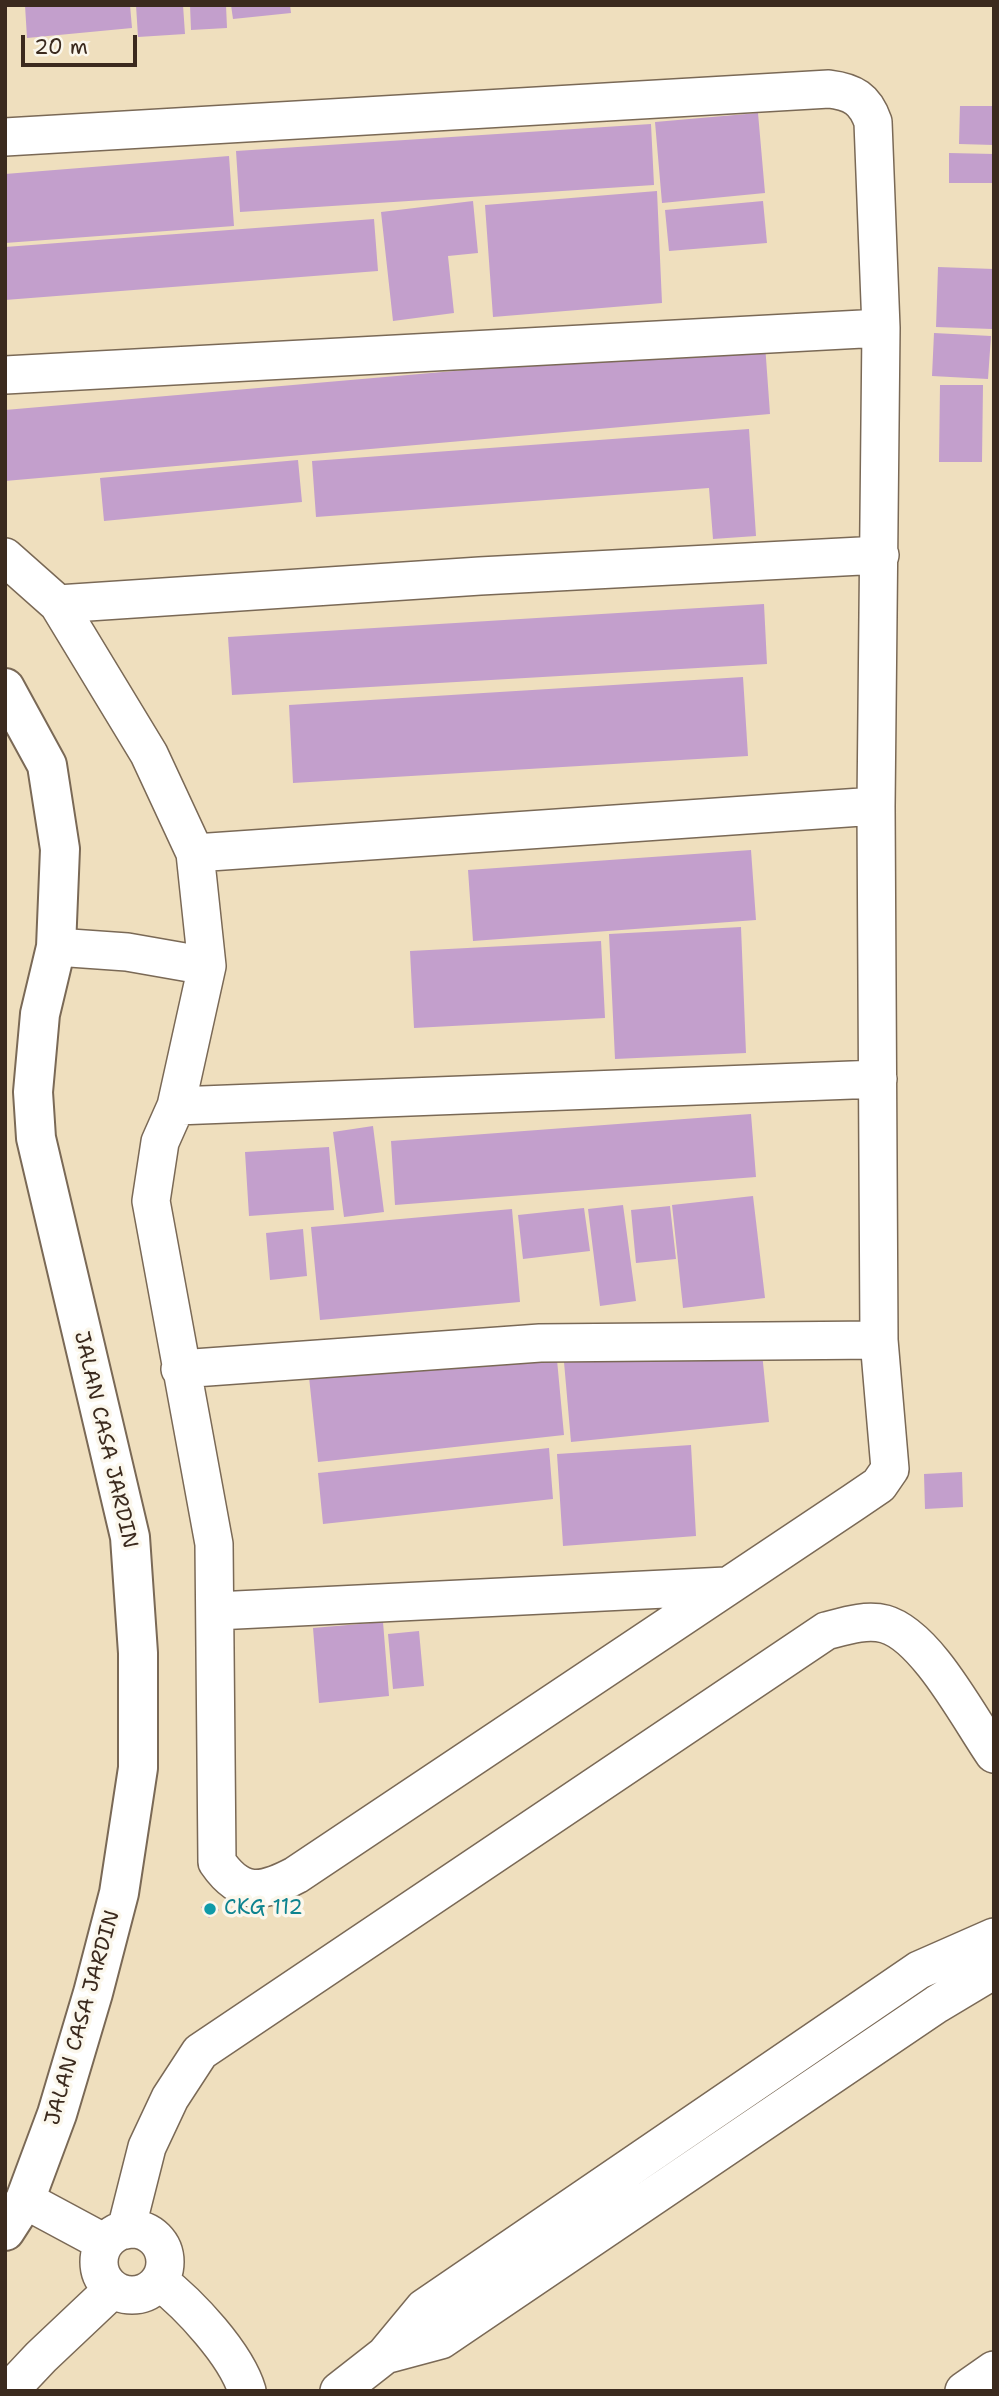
<!DOCTYPE html>
<html>
<head>
<meta charset="utf-8">
<style>
	body { margin:0 }
	#map { position:relative; width:999px; height:2396px; overflow:hidden; background:#efdfbe; font-family:"Shantell Sans",sans-serif }
	canvas { display:block }
	.frame { position:absolute; inset:0; border:7px solid #3b2a1e; pointer-events:none }
	.scale { position:absolute; left:21px; top:35px; width:116px; height:32px; box-sizing:border-box; border:4px solid #3b2a1e; border-top:0; padding-left:9px; font-size:21px; line-height:24px; white-space:nowrap; color:#3b2a1e; -webkit-text-stroke:5px #fbf7ec; paint-order:stroke }
</style>
</head>
<body>
<div id="map">
<canvas width="999" height="2396"></canvas>
<div class="frame"></div>
<div class="scale">20 m</div>
</div>
<script>
const ctx = document.querySelector('canvas').getContext('2d');
ctx.lineJoin = 'round';
function paint(path, color) { ctx.fillStyle = color; ctx.fill(path, 'evenodd'); }
function strokePath(path, color, width, dash) { ctx.strokeStyle = color; ctx.lineWidth = width; ctx.lineCap = dash ? 'butt' : 'round'; ctx.setLineDash(dash || []); ctx.stroke(path); }
function drawText(font, color, halo, rows, align = 'center') {
  ctx.font = font + ' "Shantell Sans",sans-serif'; ctx.lineWidth = 7; ctx.setLineDash([]); ctx.textBaseline = 'middle'; ctx.strokeStyle = halo; ctx.fillStyle = color; for (const [text, x, y, turn = 0] of rows) {
    ctx.save(); ctx.translate(x, y); ctx.rotate((+turn || 0) * Math.PI / 180); ctx.textAlign = isNaN(turn) ? turn : align; if (halo) ctx.strokeText(text, 0, 0); ctx.fillText(text, 0, 0); ctx.restore();
  }
}
paint(new Path2D(`
	M25 5H130L132 28 27 38Z
	M136 5H183L185 34 138 37Z
	M190 5H226L227 28 191 30Z
	M231 5H290L291 13 233 19Z
	M960 106H994V145L959 144Z
	M758 113 765 193 662 203 655 122Z
	M651 124 654 185 240 212 236 151Z
	M949 153 994 154V183H949Z
	M229 156 234 226 5 243V174Z
	M657 191 662 303 493 317 485 205Z
	M473 201 478 253 448 256 454 313 393 321 381 212Z
	M763 201 767 243 669 251 665 210Z
	M374 219 378 271 5 300V247Z
	M938 267 994 269 992 329 936 327Z
	M934 333 991 336 988 379 932 376Z
	M765 344 770 414 5 481V410Z
	M940 385H983L982 462H939Z
	M749 429 756 536 713 539 709 488 316 517 312 461Z
	M298 460 302 502 104 521 100 478Z
	M764 604 767 664 232 695 228 637Z
	M743 677 748 756 293 783 289 705Z
	M751 850 756 920 473 941 468 870Z
	M741 927 746 1053 615 1059 609 934Z
	M601 941 605 1018 414 1028 410 951Z
	M751 1114 756 1177 395 1205 391 1141Z
	M373 1126 384 1212 344 1217 333 1132Z
	M329 1147 334 1210 249 1216 245 1152Z
	M753 1196 765 1298 683 1308 672 1205Z
	M623 1205 636 1301 600 1306 588 1209Z
	M670 1206 676 1259 636 1263 631 1210Z
	M584 1208 590 1251 523 1259 518 1215Z
	M512 1209 520 1302 320 1320 311 1227Z
	M303 1229 307 1276 270 1280 266 1233Z
	M761 1343 769 1422 571 1442 564 1362Z
	M556 1349 564 1435 318 1462 309 1377Z
	M691 1445 696 1536 563 1546 557 1454Z
	M549 1448 553 1499 323 1524 318 1473Z
	M962 1472 963 1507 925 1509 924 1474Z
	M383 1622 389 1696 319 1703 313 1628Z
	M419 1631 424 1686 393 1689 388 1634Z
	M212 1901 219 1910 209 1918 201 1907Z`), '#c39fcc');
const minor = new Path2D(`
	M5 137 829 89C853 92 865 99 873 122L881 328 876 806 879 1340 890 1469 879 1485 854 1502 296 1875C262 1893 241 1897 217 1862L214 1544 151 1201 160 1142 176 1106 207 966 195 853 149 754 58 604 5 557
	M5 375 881 328
	M58 604 480 576 880 555
	M195 853 876 806
	M56 947 127 952 207 966
	M176 1106 878 1079
	M180 1369 540 1343 879 1340
	M216 1611 726 1586
	M25 2200 105 2243
	M99 2262a33 33 0 1 1 66 0a33 33 0 1 1-66 0Z
	M126 2230 147 2147 170 2098 200 2052 826 1631C845 1626 866 1619 885 1624 927 1636 969 1718 994 1754
	M159 2281C189 2304 236 2354 247 2391
	M385 2355 441 2340 937 2004 994 1970
	M9 2391 41 2357 113 2289
	M339 2391 385 2355 424 2308 919 1970 994 1937
	M964 2391 994 2370`);
const tertiary = new Path2D(`
	M5 688 47 765 60 849 56 947 40 1014 33 1092 36 1138 130 1537 138 1653V1768L119 1893 93 1993 57 2114 25 2200 5 2231`);
strokePath(minor, '#7a6956', 40);
strokePath(tertiary, '#7a6956', 42);
strokePath(minor, '#fff', 37);
strokePath(tertiary, '#fff', 38);
for (const [x, y, r, color] of [
	[210,1909,7,"#0f9aa8"]
]) { const dot = new Path2D(); dot.arc(x, y, r, 0, 2 * Math.PI); ctx.fillStyle = color; ctx.fill(dot); strokePath(dot, '#fbf7ec', 2.5); }
drawText('21px', '#3b2a1e', '#fbf7ec', [
	["JALAN CASA JARDIN",105,1440,77],
	["JALAN CASA JARDIN",83,2018,-74]
]);
drawText('21px', '#0d838f', '#fbf7ec', [
	["CKG 112",224,1909]
], 'left');
</script>
</body>
</html>
